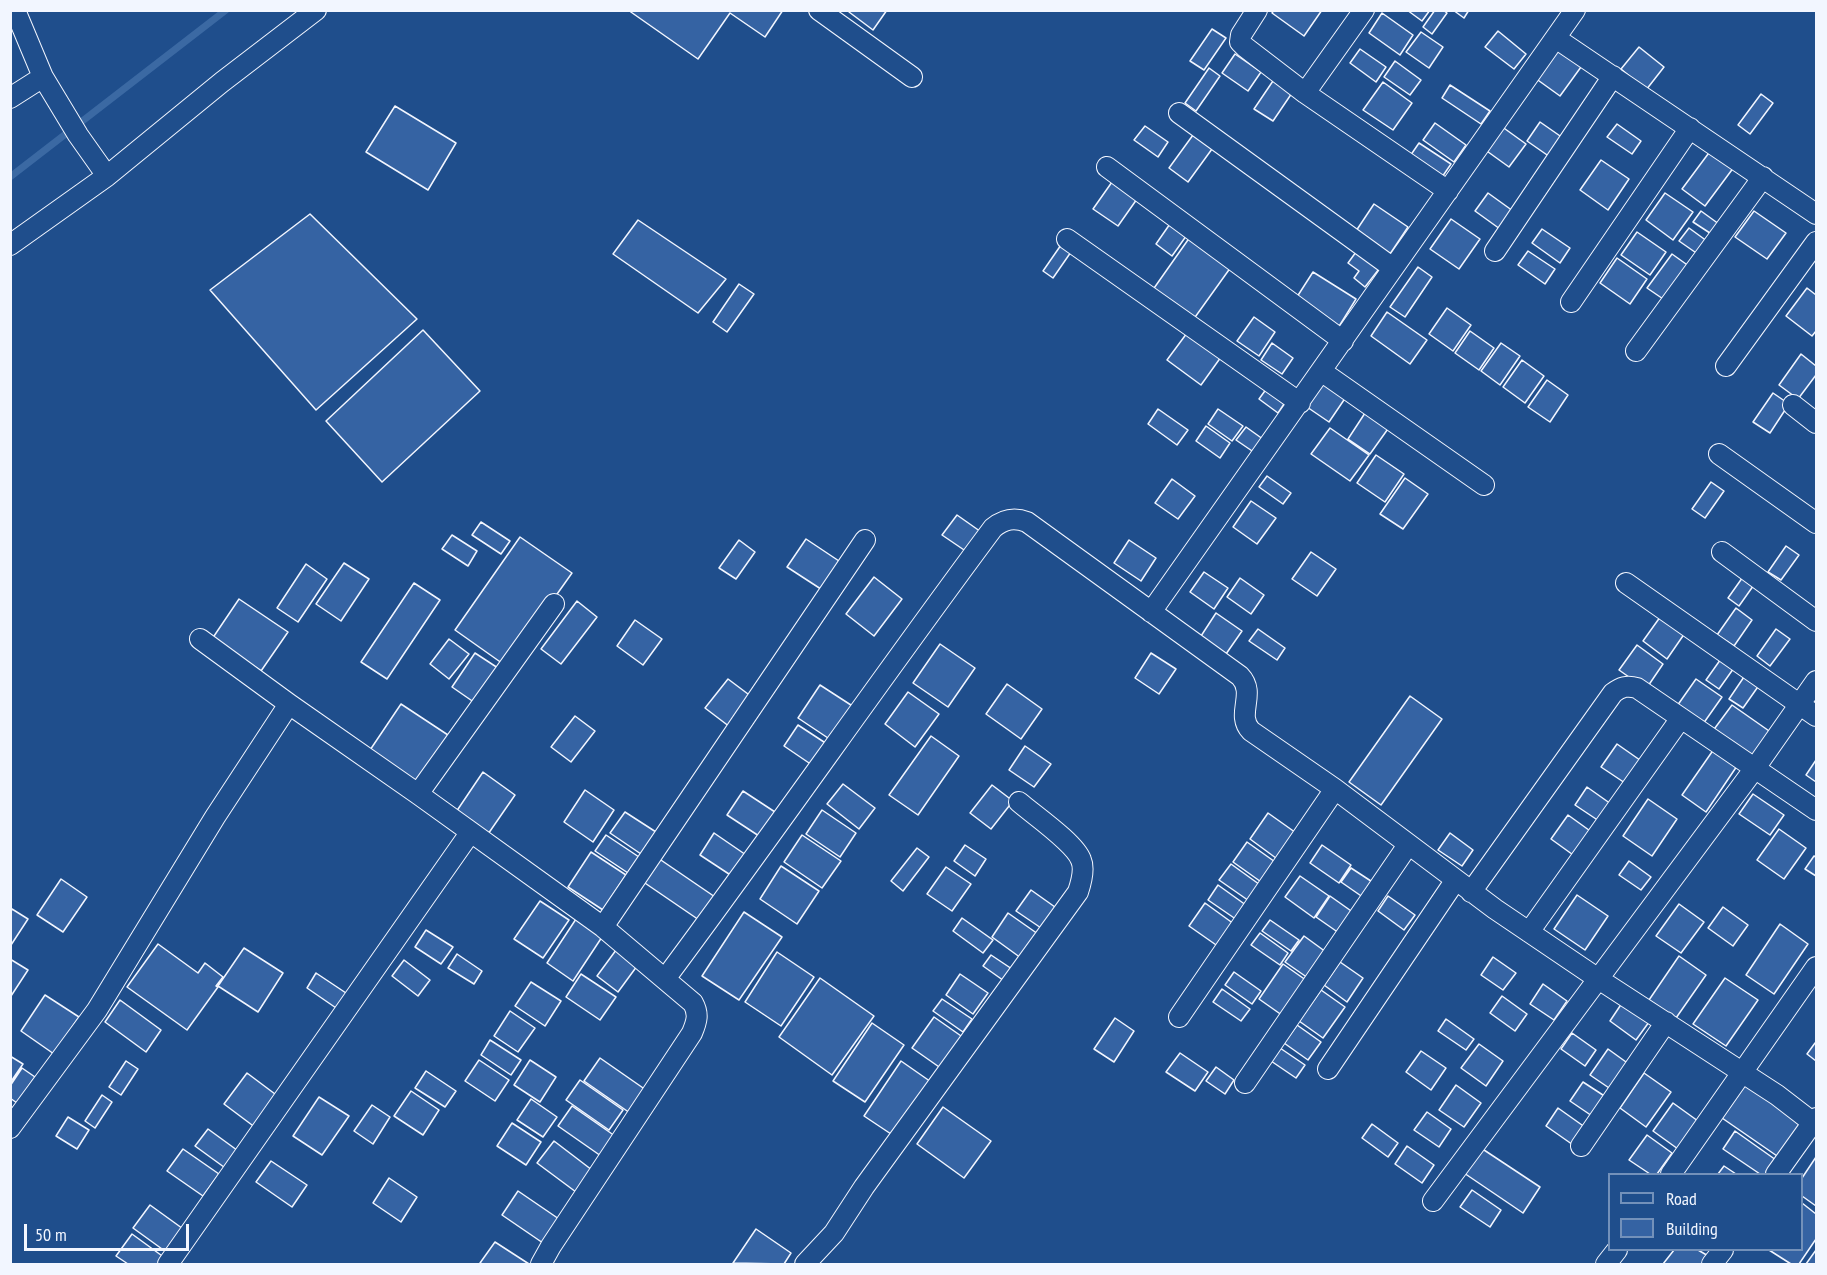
<!DOCTYPE html>
<html>
<head>
<meta charset="utf-8">
<style>
	body { margin:0 }
	#map { position:relative; width:1827px; height:1275px; overflow:hidden; background:#1f4e8c; font-family:"PT Sans Narrow",sans-serif }
	canvas { display:block }
	.frame { position:absolute; inset:0; border:12px solid #f2f6ff; pointer-events:none }
	.legend { position:absolute; left:1608px; top:1173px; width:195px; height:78px; box-sizing:border-box; background:#1f4e8c; border:2px solid #7391ba; margin:0; padding:8px 10px; list-style:none; font-size:18px; color:#f2f6ff }
	.legend li { display:flex; align-items:center; gap:12px; height:30px }
	.legend b { width:30px; border:2px solid #7391ba }
	.scale { position:absolute; left:24px; top:1224px; width:165px; height:27px; box-sizing:border-box; border:3px solid #f2f6ff; border-top:0; padding-left:8px; font-size:18px; line-height:21px; white-space:nowrap; color:#f2f6ff; -webkit-text-stroke:4px #1f4e8c; paint-order:stroke }
</style>
</head>
<body>
<div id="map">
<canvas width="1827" height="1275"></canvas>
<div class="frame"></div>
<ul class="legend">
<li><b style="height:8px;background:#1f4e8c"></b>Road</li>
<li><b style="height:16px;background:#3563a3"></b>Building</li>
</ul>
<div class="scale">50 m</div>
</div>
<script>
const ctx = document.querySelector('canvas').getContext('2d');
ctx.lineJoin = 'round';
function strokePath(path, color, width, dash) { ctx.strokeStyle = color; ctx.lineWidth = width; ctx.lineCap = dash ? 'butt' : 'round'; ctx.setLineDash(dash || []); ctx.stroke(path); }
function paint(path, color) { ctx.fillStyle = color; ctx.fill(path, 'evenodd'); }
strokePath(new Path2D(`
	M10 177 226 10`), '#3b69a3', 7);
const building = new Path2D(`
	M628 10H783L765 37 730 13 698 59Z
	M851 10H887L873 30 849 12Z
	M1274 10H1322L1304 36 1272 13Z
	M1407 10H1430L1422 21Z
	M1435 10H1443L1447 13 1432 34 1423 27Z
	M1453 10H1469L1464 18Z
	M1382 13 1413 35 1400 55 1369 33Z
	M1212 29 1226 38 1204 70 1190 61Z
	M1498 31 1526 54 1514 69 1485 47Z
	M1421 32 1443 47 1429 68 1406 52Z
	M1639 47 1664 67 1646 90 1621 69Z
	M1360 49 1386 67 1376 82 1350 63Z
	M1557 49 1581 67 1560 96 1535 78Z
	M1235 54 1261 72 1248 91 1222 73Z
	M1395 61 1421 80 1410 95 1384 77Z
	M1209 68 1220 76 1196 111 1185 103Z
	M1275 78 1294 90 1273 121 1254 109Z
	M1383 82 1412 103 1393 130 1363 110Z
	M1450 85 1490 111 1481 124 1442 98Z
	M1761 94 1773 103 1750 134 1738 125Z
	M395 106 456 143 428 190 366 152Z
	M1540 122 1563 138 1550 157 1527 141Z
	M1435 123 1466 145 1454 162 1423 140Z
	M1617 124 1641 141 1632 154 1607 137Z
	M1145 126 1168 142 1158 157 1134 140Z
	M1501 126 1526 144 1509 167 1484 149Z
	M1193 135 1212 149 1188 182 1169 168Z
	M1419 143 1451 164 1440 180 1408 159Z
	M1711 150 1734 167 1705 206 1682 189Z
	M1601 160 1629 179 1608 210 1580 190Z
	M1112 182 1137 199 1118 226 1093 209Z
	M1488 193 1513 211 1500 229 1475 211Z
	M1665 193 1693 212 1673 240 1646 220Z
	M1374 204 1408 227 1388 257 1354 234Z
	M1701 211 1723 227 1716 237 1693 222Z
	M1754 211 1786 233 1767 259 1735 237Z
	M310 214 417 319 316 410 210 290Z
	M1451 219 1480 239 1459 269 1430 249Z
	M638 220 726 279 698 313 613 254Z
	M1172 221 1189 232 1172 256 1156 244Z
	M1689 228 1711 244 1702 257 1679 241Z
	M1542 229 1570 248 1560 263 1532 243Z
	M1637 232 1666 252 1650 275 1621 255Z
	M1190 237 1231 267 1193 320 1152 291Z
	M1061 245 1071 252 1053 278 1043 271Z
	M1528 251 1555 269 1545 284 1518 265Z
	M1356 252 1379 269 1365 287 1354 278 1359 271 1348 263Z
	M1672 254 1693 269 1669 303 1647 288Z
	M1617 258 1647 279 1630 304 1600 283Z
	M1418 267 1432 277 1405 317 1390 307Z
	M1313 272 1356 299 1338 328 1295 300Z
	M739 284 754 294 727 332 713 322Z
	M1807 288 1816 295V331L1812 336 1786 316Z
	M1447 308 1471 325 1453 351 1429 334Z
	M1387 312 1427 340 1410 364 1371 336Z
	M1254 317 1275 332 1259 356 1237 341Z
	M423 330 480 391 382 482 326 421Z
	M1470 331 1494 348 1479 370 1455 353Z
	M1187 333 1221 357 1201 385 1167 360Z
	M1272 343 1293 358 1282 374 1261 360Z
	M1501 343 1520 356 1500 385 1481 371Z
	M1801 354 1816 366V375L1798 399 1779 385Z
	M1522 360 1544 376 1525 403 1503 387Z
	M1323 377 1348 394 1329 422 1304 405Z
	M1547 380 1568 395 1550 422 1528 407Z
	M1267 388 1286 401 1278 413 1259 399Z
	M1773 393 1789 404 1770 433 1753 422Z
	M1158 409 1188 430 1177 445 1148 424Z
	M1218 409 1243 426 1232 441 1208 424Z
	M1367 410 1390 426 1370 454 1348 439Z
	M1206 426 1230 443 1220 458 1196 441Z
	M1246 427 1267 442 1258 455 1236 440Z
	M1330 428 1369 455 1350 481 1311 454Z
	M1376 455 1404 474 1385 502 1357 483Z
	M1267 476 1291 493 1283 504 1259 487Z
	M1405 478 1428 494 1403 529 1380 514Z
	M1172 479 1195 496 1178 519 1155 503Z
	M1711 482 1724 491 1705 518 1692 509Z
	M1251 501 1276 518 1257 544 1233 527Z
	M957 515 984 534 970 554 942 535Z
	M481 522 510 541 501 554 472 535Z
	M452 535 477 551 468 566 442 549Z
	M520 537 572 573 506 666 455 630Z
	M806 539 845 565 827 593 787 567Z
	M739 540 755 552 736 579 719 568Z
	M1129 540 1156 558 1141 581 1114 563Z
	M1786 546 1799 555 1781 580 1768 572Z
	M1311 552 1336 569 1317 596 1292 579Z
	M344 563 369 579 341 621 316 604Z
	M306 564 327 579 298 622 277 608Z
	M1204 572 1228 588 1214 609 1190 592Z
	M1745 574 1756 582 1739 606 1728 598Z
	M874 577 902 599 874 636 846 614Z
	M1240 578 1264 595 1251 614 1227 597Z
	M414 583 440 600 387 679 361 662Z
	M239 599 288 632 261 671 212 639Z
	M577 601 597 617 561 664 541 649Z
	M1736 608 1752 620 1734 646 1717 635Z
	M1216 613 1242 631 1226 654 1201 636Z
	M1663 613 1687 630 1667 659 1643 641Z
	M635 620 662 639 643 665 617 646Z
	M1258 629 1285 648 1277 660 1249 641Z
	M1776 629 1790 639 1770 666 1757 656Z
	M449 639 469 654 449 679 430 664Z
	M940 644 975 668 948 707 913 683Z
	M1637 645 1663 664 1646 689 1619 670Z
	M475 653 501 670 478 705 452 687Z
	M1151 653 1176 669 1159 694 1135 678Z
	M1723 656 1736 665 1719 689 1706 680Z
	M1748 671 1762 681 1743 708 1729 699Z
	M728 679 752 697 730 727 705 708Z
	M1696 679 1722 697 1703 724 1677 706Z
	M1007 684 1042 709 1021 739 986 714Z
	M820 685 854 707 831 740 798 718Z
	M908 692 939 714 915 747 885 724Z
	M1410 696 1442 719 1381 805 1349 782Z
	M401 704 448 735 414 787 366 756Z
	M1732 705 1772 733 1752 761 1712 732Z
	M575 716 595 731 571 762 551 747Z
	M798 725 827 744 812 765 784 746Z
	M931 736 959 756 918 815 889 795Z
	M1617 744 1647 765 1631 787 1601 767Z
	M1025 746 1051 764 1034 787 1009 770Z
	M1714 749 1737 766 1706 812 1682 795Z
	M1816 760V782L1806 775Z
	M483 772 515 795 486 837 454 815Z
	M843 784 875 808 859 829 827 804Z
	M992 785 1013 801 991 829 970 813Z
	M1587 787 1611 804 1599 821 1575 805Z
	M585 790 614 810 593 842 564 822Z
	M743 791 775 812 759 836 727 815Z
	M1753 794 1784 815 1770 835 1739 814Z
	M1648 799 1677 819 1652 856 1623 836Z
	M822 810 856 833 840 857 806 834Z
	M625 812 656 832 641 854 610 833Z
	M1268 813 1299 835 1280 861 1250 839Z
	M1568 815 1593 833 1576 857 1551 839Z
	M1779 829 1806 848 1784 879 1757 860Z
	M714 833 749 857 735 878 700 855Z
	M1450 833 1473 850 1462 866 1438 850Z
	M606 835 639 857 628 873 595 851Z
	M802 835 841 861 822 888 784 862Z
	M1247 842 1278 864 1264 884 1233 862Z
	M965 845 986 859 975 876 954 861Z
	M1322 845 1351 865 1339 883 1310 863Z
	M917 848 929 857 903 891 891 881Z
	M591 852 626 875 603 910 568 887Z
	M655 856 718 899 702 922 639 879Z
	M1814 856 1816 857V876L1805 869Z
	M1629 861 1651 877 1641 890 1619 875Z
	M1231 864 1263 887 1252 903 1219 880Z
	M781 866 819 891 797 924 760 899Z
	M946 867 971 884 952 911 927 894Z
	M1351 868 1377 885 1367 900 1341 882Z
	M1300 876 1329 896 1314 918 1285 897Z
	M61 879 87 897 63 932 37 915Z
	M1218 885 1250 908 1240 922 1208 900Z
	M1031 890 1062 912 1047 932 1016 911Z
	M1577 895 1608 916 1585 950 1554 929Z
	M1330 896 1354 913 1339 933 1316 917Z
	M1388 896 1415 915 1404 930 1378 911Z
	M540 901 569 920 543 958 514 939Z
	M1205 903 1234 924 1219 947 1189 926Z
	M1679 904 1704 922 1681 953 1656 936Z
	M1723 907 1748 925 1733 946 1708 928Z
	M12 909 28 919 11 945 10 912Z
	M744 912 782 937 739 1000 702 976Z
	M1008 913 1038 934 1021 958 992 937Z
	M578 916 604 934 573 981 547 963Z
	M962 918 993 940 983 953 953 931Z
	M1270 920 1299 940 1291 951 1262 931Z
	M1780 924 1808 944 1774 994 1746 975Z
	M426 930 453 947 441 964 415 947Z
	M1260 933 1288 953 1280 965 1251 945Z
	M1304 936 1326 952 1308 978 1285 962Z
	M158 944 198 973 205 963 223 977 216 986 218 987 187 1030 127 987Z
	M619 946 640 962 618 992 597 976Z
	M244 948 283 973 258 1012 218 986Z
	M777 952 814 977 781 1026 745 1002Z
	M457 954 482 971 474 984 448 968Z
	M991 955 1015 971 1007 983 983 966Z
	M1679 956 1706 975 1676 1018 1649 1000Z
	M1493 957 1516 973 1503 990 1481 975Z
	M10 959 28 970 11 996 10 995Z
	M404 960 430 980 418 996 392 976Z
	M1340 962 1363 978 1347 1002 1324 985Z
	M1283 964 1310 983 1286 1018 1259 999Z
	M1234 972 1261 991 1252 1004 1225 985Z
	M316 973 349 995 339 1010 307 988Z
	M581 974 616 997 600 1020 566 997Z
	M960 974 988 993 973 1014 946 995Z
	M820 978 874 1016 832 1075 779 1037Z
	M1725 978 1758 1000 1726 1046 1693 1024Z
	M531 982 561 1001 545 1026 515 1006Z
	M1543 984 1567 1001 1554 1020 1530 1004Z
	M1222 989 1250 1009 1241 1021 1213 1002Z
	M1321 990 1345 1007 1323 1038 1299 1021Z
	M45 995 79 1017 54 1054 21 1031Z
	M1502 996 1527 1014 1515 1031 1490 1013Z
	M942 999 972 1019 963 1032 933 1011Z
	M120 1000 161 1030 146 1052 105 1022Z
	M1622 1003 1649 1022 1636 1040 1610 1021Z
	M510 1011 535 1028 518 1052 494 1036Z
	M934 1017 964 1038 942 1069 912 1048Z
	M1115 1018 1134 1031 1114 1062 1094 1049Z
	M1446 1019 1474 1039 1466 1050 1438 1031Z
	M872 1023 904 1045 865 1102 833 1081Z
	M1297 1025 1321 1042 1308 1060 1284 1043Z
	M1572 1033 1596 1050 1585 1066 1561 1049Z
	M490 1040 521 1060 511 1075 481 1055Z
	M1815 1043 1816 1044V1061L1807 1054Z
	M1479 1044 1503 1061 1486 1086 1461 1068Z
	M1280 1048 1305 1065 1296 1078 1271 1061Z
	M1608 1049 1633 1067 1615 1092 1590 1075Z
	M1421 1051 1446 1068 1431 1090 1406 1072Z
	M1180 1053 1208 1072 1195 1091 1166 1072Z
	M10 1056 23 1064 10 1083Z
	M600 1058 646 1090 630 1113 584 1081Z
	M479 1060 509 1080 495 1101 465 1081Z
	M530 1060 556 1077 540 1102 514 1085Z
	M126 1061 138 1069 121 1095 109 1087Z
	M901 1061 934 1084 897 1138 864 1116Z
	M1216 1067 1234 1080 1225 1094 1206 1081Z
	M22 1068 35 1077 17 1103 10 1098V1086Z
	M426 1071 456 1091 445 1107 415 1088Z
	M247 1073 279 1097 256 1128 224 1104Z
	M1644 1073 1671 1092 1646 1127 1620 1108Z
	M580 1080 623 1110 609 1130 566 1100Z
	M1748 1081 1805 1122 1780 1158 1722 1118Z
	M1583 1082 1609 1099 1595 1118 1570 1101Z
	M1456 1085 1481 1103 1464 1127 1439 1110Z
	M411 1091 439 1110 423 1135 394 1116Z
	M102 1095 112 1102 95 1128 85 1121Z
	M319 1097 349 1116 322 1155 293 1136Z
	M531 1099 557 1117 543 1137 517 1120Z
	M1673 1103 1698 1121 1678 1149 1653 1131Z
	M372 1105 390 1117 373 1144 354 1131Z
	M572 1106 615 1136 601 1156 558 1126Z
	M943 1107 991 1141 964 1178 917 1144Z
	M1558 1108 1589 1130 1576 1147 1546 1126Z
	M1427 1112 1451 1129 1439 1147 1414 1130Z
	M68 1117 89 1130 77 1149 56 1136Z
	M512 1123 541 1142 526 1165 497 1146Z
	M1372 1124 1398 1143 1388 1157 1362 1138Z
	M208 1129 241 1153 228 1170 195 1146Z
	M1735 1131 1776 1160 1766 1174H1760L1723 1149Z
	M1647 1135 1672 1153 1657 1174H1650L1629 1160Z
	M554 1141 592 1170 576 1192 537 1163Z
	M1407 1146 1434 1165 1422 1183 1395 1164Z
	M1478 1146 1540 1187 1523 1213 1461 1171Z
	M183 1149 219 1174 203 1196 167 1171Z
	M1816 1157V1206L1802 1196V1178Z
	M271 1161 307 1185 292 1207 256 1182Z
	M1724 1166 1736 1174H1718Z
	M389 1178 417 1197 401 1222 373 1203Z
	M1472 1190 1501 1210 1490 1227 1460 1207Z
	M518 1191 559 1219 543 1243 502 1215Z
	M1802 1203 1816 1214V1239L1799 1264H1791L1769 1250H1802Z
	M150 1205 186 1231 169 1254 133 1228Z
	M756 1229 791 1253 784 1264 733 1263Z
	M132 1234 165 1258 161 1264H128L116 1256Z
	M495 1242 529 1264H482L480 1263Z
	M1674 1250H1698L1710 1257 1705 1264H1663Z
	M1816 1250V1264H1806Z`);
paint(building, '#3563a3');
strokePath(building, '#f2f6ff', 1.5);
const street = new Path2D(`
	M15 10 43 77 78 135 107 176
	M819 10 912 77
	M1257 10 1241 35 1240 42 1245 47 1305 93 1448 191
	M1557 39 1816 214
	M1305 93 1364 10
	M10 98 43 77
	M1179 113 1393 268
	M1107 167 1343 341
	M1067 239 1300 403
	M10 245 107 176 222 82 316 10
	M1495 251 1613 76
	M1571 302 1690 128
	M1636 351 1763 177
	M1726 366 1816 242
	M1321 371 1484 485
	M1793 405 1816 423
	M1719 454 1816 523
	M1722 552 1816 621
	M1626 583 1816 716
	M1151 612 1575 10
	M200 639 289 704 418 794 603 927 693 1003C699 1014 697 1021 692 1033L551 1246 541 1264
	M418 794 554 604
	M1471 892 1613 693C1621 687 1627 685 1637 688L1816 810
	M603 927 865 540
	M1529 932 1681 718
	M665 979C776 830 882 677 993 528 1004 519 1014 517 1027 522L1240 676C1257 694 1235 714 1251 731L1335 789 1495 909 1597 978 1777 1095 1816 1125
	M1179 1017 1335 789
	M1328 1069 1455 881
	M1245 1083 1408 845
	M10 1128 97 1010 215 817 289 704
	M1581 1146 1666 1022
	M1671 1174 1816 967
	M1776 1174 1816 1118
	M1433 1201 1755 768 1816 681
	M168 1264 470 833
	M805 1264 834 1233 864 1187 1078 892C1081 883 1085 869 1081 860 1075 843 1034 815 1019 802
	M1606 1264 1617 1250
	M1712 1264 1723 1250`);
strokePath(street, '#f2f6ff', 22);
strokePath(street, '#1f4e8c', 20);
</script>
</body>
</html>
